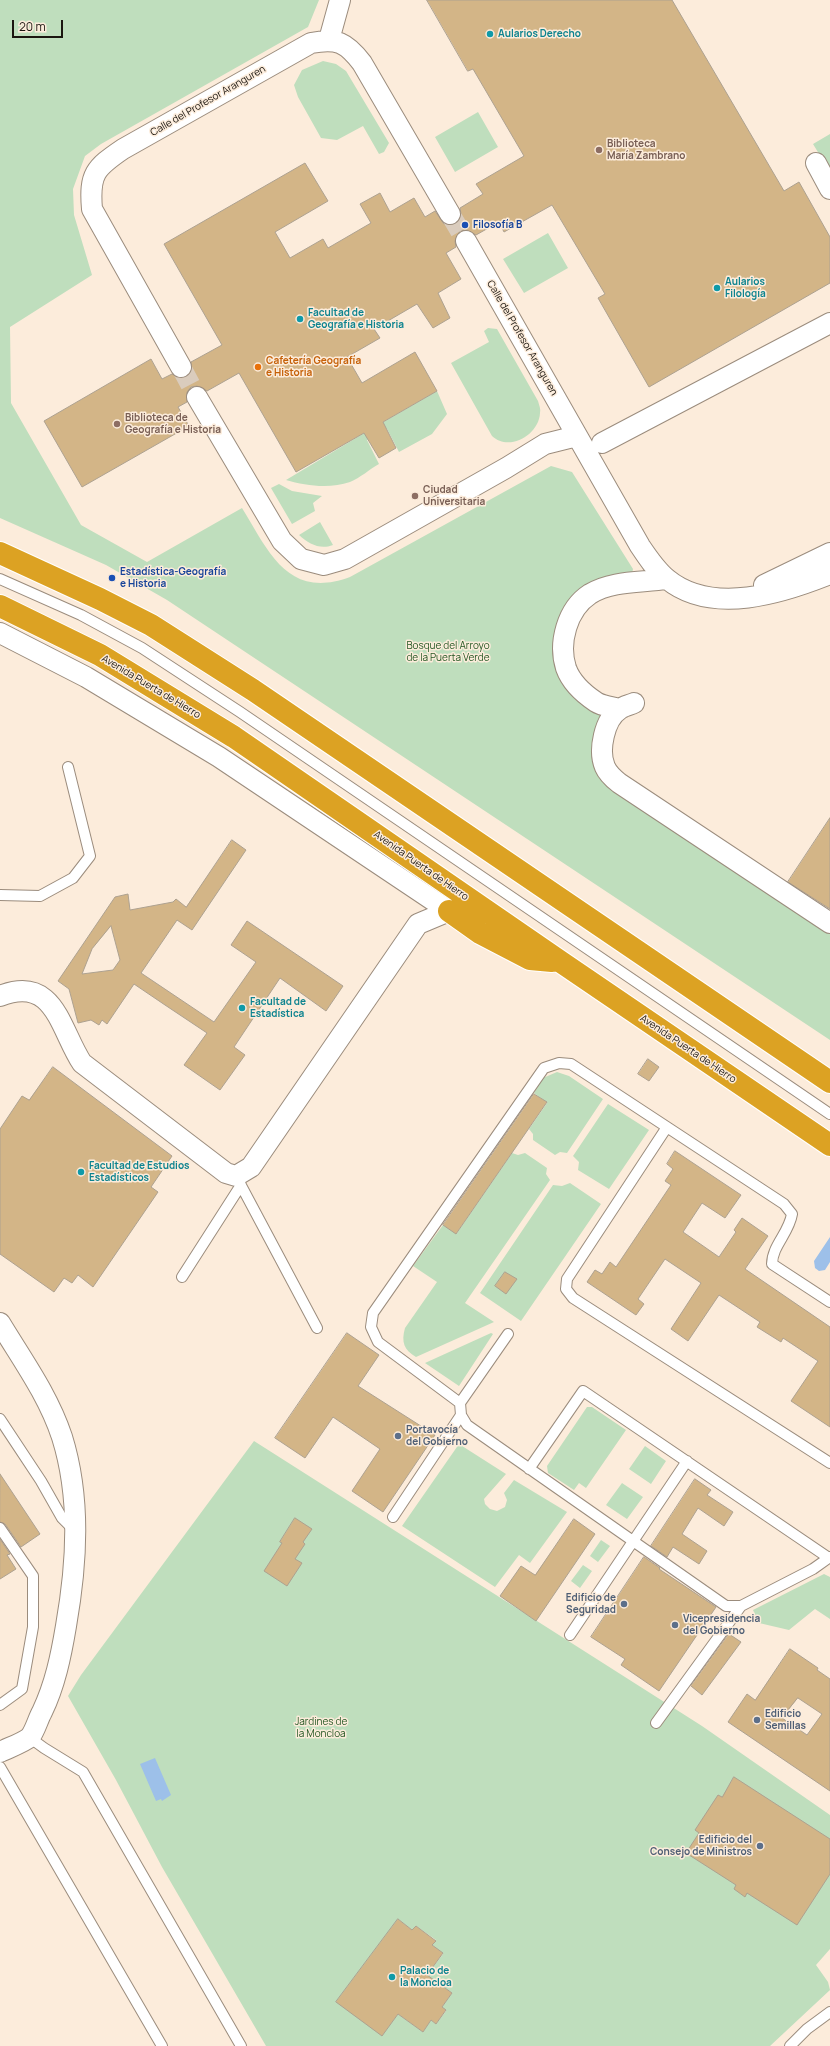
<!DOCTYPE html>
<html>
<head>
<meta charset="utf-8">
<style>
	body { margin:0 }
	#map { position:relative; width:830px; height:2046px; overflow:hidden; background:#fcecdb; font-family:Manrope,sans-serif }
	canvas { display:block }
	.scale { position:absolute; left:12px; top:20px; width:51px; height:18px; box-sizing:border-box; border:2px solid #1b1610; border-top:0; padding-left:5px; font-size:12px; line-height:14px; white-space:nowrap; color:#1b1610; -webkit-text-stroke:3px #fcecdb; paint-order:stroke }
</style>
</head>
<body>
<div id="map">
<canvas width="830" height="2046"></canvas>
<div class="scale">20 m</div>
</div>
<script>
const ctx = document.querySelector('canvas').getContext('2d');
ctx.lineJoin = 'round';
function paint(path, color) { ctx.fillStyle = color; ctx.fill(path, 'evenodd'); }
function strokePath(path, color, width, dash) { ctx.strokeStyle = color; ctx.lineWidth = width; ctx.lineCap = dash ? 'butt' : 'round'; ctx.setLineDash(dash || []); ctx.stroke(path); }
function drawText(font, color, halo, rows, align = 'center') {
  ctx.font = font + ' Manrope,sans-serif'; ctx.lineWidth = 3; ctx.setLineDash([]); ctx.textBaseline = 'middle'; ctx.strokeStyle = halo; ctx.fillStyle = color; for (const [text, x, y, turn = 0] of rows) {
    ctx.save(); ctx.translate(x, y); ctx.rotate((+turn || 0) * Math.PI / 180); ctx.textAlign = isNaN(turn) ? turn : align; if (halo) ctx.strokeText(text, 0, 0); ctx.fillText(text, 0, 0); ctx.restore();
  }
}
paint(new Path2D(`
	M0 0H319L308 27 101 144 85 156 73 189 74 215 92 275 10 327 11 403 81 525 147 562 242 508C269 552 288 600 350 577L551 466 572 472 633 569 632 574 588 591 560 664 608 714 600 725 619 794 830 933V1040L167 600 106 565 0 518Z
	M323 61 336 64 346 71 389 143 384 152 379 154 363 126 337 140 321 138 298 97 294 85 302 70Z
	M478 112 498 147 455 172 435 137Z
	M830 134V172L813 144Z
	M548 233 568 268 524 293 503 259Z
	M488 328 497 329 538 401C539 405 541 409 540 413 539 435 509 452 492 436L451 363 489 342 484 331Z
	M437 391 447 414 432 434 399 452 387 429 380 424Z
	M366 432 370 438 367 440 379 464C370 469 360 478 350 482 330 489 306 486 286 480Z
	M279 484 292 491 322 496 313 503 315 511 292 524 271 488Z
	M320 522 333 545C320 550 309 544 299 535Z
	M557 1072 569 1076 603 1099 567 1153 560 1152 555 1155 533 1140V1134L529 1129 547 1103 534 1093 543 1078Z
	M608 1104 649 1130 609 1189 578 1170 579 1162 573 1156Z
	M512 1153 518 1155 525 1153 547 1168 546 1174 550 1180 465 1303 494 1322 416 1357C404 1350 401 1342 405 1328L437 1282 413 1266 443 1225 457 1233Z
	M570 1183 601 1204 521 1321 480 1293 553 1185 562 1186Z
	M491 1333 493 1334 459 1386 425 1363Z
	M587 1407H592L626 1430 586 1488 579 1483 574 1490 548 1473 547 1466Z
	M254 1441 702 1726 830 1815V1949L816 1965 828 1982 830 1990 770 2046H266L162 1867 116 1780 68 1696 81 1675ZM398 1919 412 1930 416 1926 436 1940 432 1945 443 1954 427 1975 452 1993 442 2007 446 2011 436 2024 431 2020 423 2032 398 2014 382 2035Z
	M459 1444 506 1474 484 1499 485 1504 490 1509 497 1511 505 1507 507 1500 504 1493 514 1480 567 1512 530 1563 519 1555 495 1587 402 1526Z
	M645 1446 666 1461 651 1484 629 1469Z
	M622 1483 643 1497 627 1519 606 1505Z
	M601 1540 610 1546 598 1562 590 1556Z
	M583 1565 592 1571 580 1588 571 1581Z
	M824 1574 830 1577V1619L815 1609 789 1630 759 1623 753 1610Z`), '#bfdebd');
paint(new Path2D(`
	M830 1237V1262L825 1270 819 1271 815 1268 814 1261Z
	M155 1758 171 1795 162 1801 161 1799 156 1801 140 1764Z`), '#9dc0e9');
const building = new Path2D(`
	M427 0H672L784 191 799 182 830 237V283L649 387 598 298 605 294 552 205 504 232 499 222 476 235 466 230 460 231 455 241 456 247 446 253 461 279 438 293 450 318 433 328 417 304 374 329 380 338 347 357 362 383 415 352 437 391 383 422 396 448 379 458 364 433 296 472 239 373 207 391 197 386 191 387 187 392V402L178 407 189 426 82 487 44 421 151 359 162 379 172 374 180 378 186 377 191 372V362L222 345 164 244 305 163 328 201 275 232 290 258 323 239 328 248 371 223 360 204 380 193 390 212 414 198 425 217 435 211 444 224 450 225 456 224 460 219 461 214 460 208 483 194 476 184 524 156 473 69 468 71Z
	M830 818V909L788 882Z
	M232 840 246 850 192 930 177 920 141 973 214 1022 256 962 231 945 247 921 343 986 326 1011 280 978 234 1047 245 1055 220 1090 184 1065 207 1033 165 1005 134 984 107 1024 102 1020 99 1025 91 1020 78 1023 69 989 58 981 115 897 128 894 130 910 173 902 176 899 186 907ZM111 926 120 960 113 970 82 974 92 949Z
	M648 1059 659 1067 649 1081 638 1074Z
	M53 1067 172 1156 151 1187 158 1192 93 1287 78 1275 72 1283 64 1278 54 1292 0 1254V1129L22 1096 29 1100Z
	M534 1094 547 1102 456 1234 443 1225Z
	M675 1151 741 1195 725 1218 702 1203 683 1232 719 1257 736 1232 734 1230 742 1218 768 1236 745 1269 830 1327V1427L791 1401 818 1361 783 1338 781 1342 757 1327 760 1322 719 1295 688 1341 671 1329 701 1283 665 1259 638 1299 644 1304 636 1315 587 1282 595 1270 602 1274 610 1262 616 1267 671 1185 665 1181 673 1169 667 1164Z
	M505 1272 517 1279 506 1294 495 1286Z
	M347 1333 379 1355 358 1386 435 1435 383 1512 352 1491 380 1449 333 1417 305 1458 275 1438Z
	M0 1474 40 1534 21 1547 5 1524 0 1522Z
	M695 1479 711 1490 707 1495 733 1512 724 1526 698 1508 682 1534 707 1551 699 1564 673 1547 667 1557 651 1546Z
	M295 1518 312 1529 303 1542 305 1544 295 1559 302 1563 287 1586 264 1571 282 1543 280 1542Z
	M574 1519 595 1534 536 1621 500 1596 521 1566 535 1575Z
	M0 1539 10 1554 7 1555 16 1569 0 1579Z
	M644 1557 660 1568 659 1569 716 1607 659 1691 621 1665 625 1659 591 1637Z
	M729 1634 741 1642 702 1695 691 1686Z
	M790 1649 818 1668 817 1670 830 1679V1791L728 1722 747 1694 755 1700ZM798 1698 822 1714 807 1735 782 1718Z
	M734 1777 830 1839V1874L797 1925 747 1893 745 1897 734 1889 736 1885 686 1853 699 1833 695 1830 718 1795 722 1797Z
	M398 1919 412 1930 416 1926 436 1941 432 1945 443 1953 427 1975 452 1993 442 2007 446 2010 436 2024 431 2020 423 2032 398 2014 382 2036 336 2002Z`);
paint(building, '#d3b587');
strokePath(building, '#ada190', 1);
strokePath(new Path2D(`
	M450 214 466 241
	M181 367 197 397`), '#daccbd', 20, [20, 10]);
const lane = new Path2D(`
	M0 579 81 615 142 648 240 712 830 1114
	M0 895 40 896 73 878 90 856 68 767
	M667 1127 567 1279 566 1289 573 1298 830 1463
	M236 1176 317 1328
	M182 1277 241 1185
	M830 1302 772 1264C772 1246 789 1233 792 1214L784 1204 571 1064 559 1063 544 1068 373 1313 371 1327 378 1342 460 1403 461 1415 467 1425 726 1606H741L813 1569 830 1557
	M460 1403 508 1334
	M0 1419 41 1481 62 1518 74 1530
	M529 1469 583 1391 829 1558
	M393 1517 461 1415
	M0 1528 33 1576V1627L22 1689 0 1705
	M570 1635 687 1461
	M656 1723 741 1606
	M29 1737 44 1748 83 1772 241 2046
	M0 1767 162 2046
	M790 2046 807 2029 830 2012`);
const street = new Path2D(`
	M329 40 340 0
	M816 163 830 189
	M466 241 640 546C648 558 656 570 667 579 712 616 783 593 830 574
	M181 367 92 209C89 174 95 168 123 149L311 43C337 38 346 42 362 63L450 214
	M197 397 282 541 301 559 324 565 345 559 506 468 545 444 577 436
	M602 443 830 323
	M764 585 830 553
	M0 633 86 677 219 757 449 911
	M634 703C630 705 624 706 620 709 604 719 598 751 605 767 608 774 614 779 619 783L830 923
	M619 709C612 707 602 706 596 702 584 694 571 682 566 668 558 643 567 609 590 594 613 580 642 583 667 579
	M0 996C55 974 60 1030 82 1063L226 1173 236 1176 251 1167 418 924 449 911
	M0 1323C23 1361 48 1395 62 1437 81 1498 77 1563 66 1626 61 1656 55 1685 42 1712 38 1719 35 1731 30 1737 23 1743 8 1748 0 1752`);
const highway = new Path2D(`
	M0 553 100 599 151 625 253 690 830 1082
	M0 606 100 655 234 737 561 962 830 1145
	M449 911 480 933 530 959 552 961`);
strokePath(lane, '#9b8c7d', 12);
strokePath(street, '#9b8c7d', 22);
strokePath(highway, '#fff', 24);
strokePath(lane, '#fff', 10);
strokePath(street, '#fff', 20);
strokePath(highway, '#dca223', 22);
for (const [x, y, r, color] of [
	[490,34,4,"#0f9aa8"],
	[599,150,4,"#8d6e63"],
	[465,225,4,"#1a4fb4"],
	[717,288,4,"#0f9aa8"],
	[300,319,4,"#0f9aa8"],
	[258,367,4,"#e8710a"],
	[117,424,4,"#8d6e63"],
	[415,496,4,"#8d6e63"],
	[112,578,4,"#1a4fb4"],
	[242,1008,4,"#0f9aa8"],
	[81,1172,4,"#0f9aa8"],
	[398,1436,4,"#5c6f8a"],
	[624,1604,4,"#5c6f8a"],
	[675,1625,4,"#5c6f8a"],
	[757,1720,4,"#5c6f8a"],
	[760,1846,4,"#5c6f8a"],
	[392,1977,4,"#0f9aa8"]
]) { const dot = new Path2D(); dot.arc(x, y, r, 0, 2 * Math.PI); ctx.fillStyle = color; ctx.fill(dot); strokePath(dot, '#fcecdb', 1.5); }
drawText('bold 10px', '#0d838f', '#fcecdb', [
	["Aularios Derecho",498,34],
	["Aularios",725,282],
	["Filología",725,294],
	["Facultad de",308,313],
	["Geografía e Historia",308,325],
	["Facultad de",250,1002],
	["Estadística",250,1014],
	["Facultad de Estudios",89,1166],
	["Estadísticos",89,1178],
	["Palacio de",400,1971],
	["la Moncloa",400,1983]
], 'left');
drawText('10px', '#1b1610', '#fcecdb', [
	["Calle del Profesor Aranguren",208,101,-30],
	["Calle del Profesor Aranguren",522,338,60],
	["Avenida Puerta de Hierro",151,687,31],
	["Avenida Puerta de Hierro",421,866,35],
	["Avenida Puerta de Hierro",688,1049,34]
]);
drawText('bold 10px', '#785e54', '#fcecdb', [
	["Biblioteca",607,144],
	["María Zambrano",607,156],
	["Biblioteca de",125,418],
	["Geografía e Historia",125,430],
	["Ciudad",423,490],
	["Universitaria",423,502]
], 'left');
drawText('bold 10px', '#164399', '#fcecdb', [
	["Filosofía B",473,225],
	["Estadística-Geografía",120,572],
	["e Historia",120,584]
], 'left');
drawText('bold 10px', '#c56008', '#fcecdb', [
	["Cafetería Geografía",266,361],
	["e Historia",266,373]
], 'left');
drawText('10px', '#235622', '#fcecdb', [
	["Bosque del Arroyo",448,646],
	["de la Puerta Verde",448,658],
	["Jardines de",321,1722],
	["la Moncloa",321,1734]
]);
drawText('bold 10px', '#4e5e75', '#fcecdb', [
	["Portavocía",406,1430],
	["del Gobierno",406,1442],
	["Edificio de",616,1598,"right"],
	["Seguridad",616,1610,"right"],
	["Vicepresidencia",683,1619],
	["del Gobierno",683,1631],
	["Edificio",765,1714],
	["Semillas",765,1726],
	["Edificio del",752,1840,"right"],
	["Consejo de Ministros",752,1852,"right"]
], 'left');
</script>
</body>
</html>
